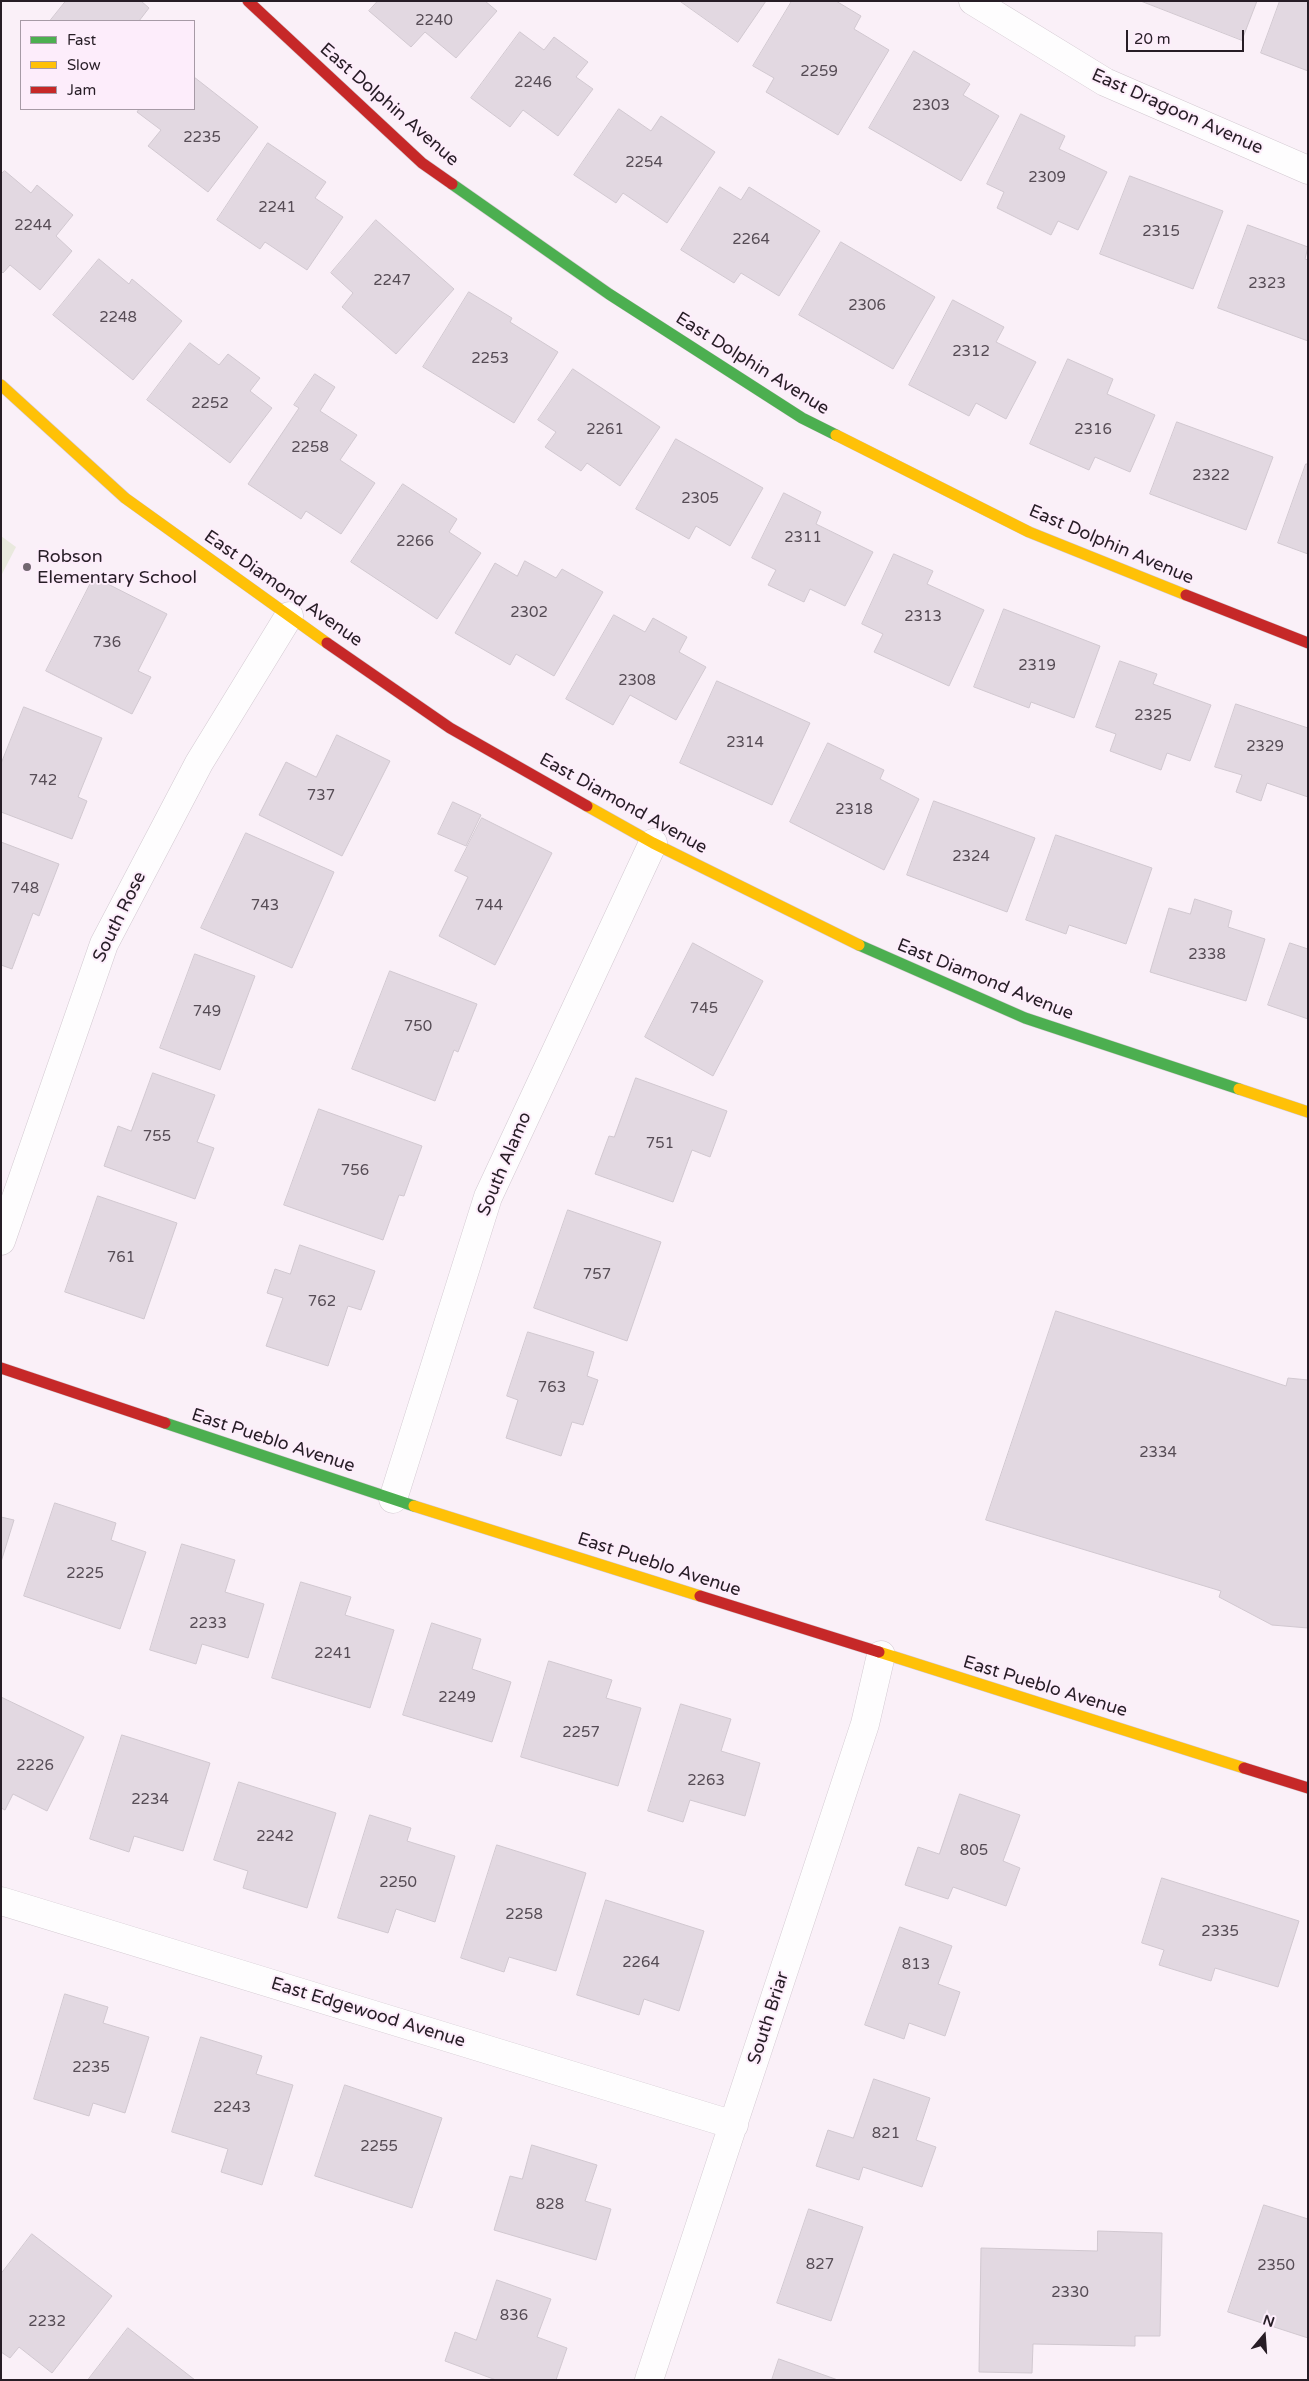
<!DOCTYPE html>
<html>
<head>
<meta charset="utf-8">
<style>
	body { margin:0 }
	#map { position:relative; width:1309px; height:2381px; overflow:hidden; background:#faf0f8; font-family:"Varela Round",sans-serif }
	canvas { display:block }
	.frame { position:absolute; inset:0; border:2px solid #271d26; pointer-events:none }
	.legend { position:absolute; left:20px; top:20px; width:175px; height:90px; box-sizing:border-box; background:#fdedfb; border:1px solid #a79aa6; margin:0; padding:6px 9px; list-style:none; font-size:15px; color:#271d26 }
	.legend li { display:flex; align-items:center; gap:10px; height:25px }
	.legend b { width:25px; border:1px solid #a79aa6 }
	.north { position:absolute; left:1239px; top:2311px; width:50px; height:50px; -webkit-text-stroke:4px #fdedfb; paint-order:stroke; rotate:18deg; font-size:14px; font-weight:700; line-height:20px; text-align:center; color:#271d26 }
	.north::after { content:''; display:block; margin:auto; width:18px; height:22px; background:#271d26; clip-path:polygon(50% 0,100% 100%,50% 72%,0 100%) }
	.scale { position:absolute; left:1126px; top:30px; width:118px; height:22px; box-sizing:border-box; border:2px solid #271d26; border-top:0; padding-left:6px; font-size:15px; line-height:18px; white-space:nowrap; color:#271d26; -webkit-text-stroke:4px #fdedfb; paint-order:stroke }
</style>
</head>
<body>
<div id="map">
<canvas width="1309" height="2381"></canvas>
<div class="frame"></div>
<ul class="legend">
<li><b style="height:6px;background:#4caf50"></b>Fast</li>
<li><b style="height:6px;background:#ffc107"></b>Slow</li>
<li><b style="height:6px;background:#c62828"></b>Jam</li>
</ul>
<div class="north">N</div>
<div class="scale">20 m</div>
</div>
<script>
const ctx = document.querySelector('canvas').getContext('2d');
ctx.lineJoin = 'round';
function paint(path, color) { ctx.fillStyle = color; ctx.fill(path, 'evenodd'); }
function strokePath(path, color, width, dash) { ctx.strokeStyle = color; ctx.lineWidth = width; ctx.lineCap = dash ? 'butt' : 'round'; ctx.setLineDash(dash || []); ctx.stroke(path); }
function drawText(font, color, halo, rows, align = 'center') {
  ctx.font = font + ' "Varela Round",sans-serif'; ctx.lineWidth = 4; ctx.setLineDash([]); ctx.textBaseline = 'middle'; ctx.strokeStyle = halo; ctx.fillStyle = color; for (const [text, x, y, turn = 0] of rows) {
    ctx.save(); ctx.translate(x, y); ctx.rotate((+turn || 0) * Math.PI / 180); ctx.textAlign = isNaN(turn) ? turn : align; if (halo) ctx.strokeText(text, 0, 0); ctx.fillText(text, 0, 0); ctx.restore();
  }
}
paint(new Path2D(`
	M1 536 16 547 1 576Z`), '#e9e9de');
const building = new Path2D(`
	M66 1H141L149 8 139 21H50Z
	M378 1H485L497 11 456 58 425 32 411 47 369 11Z
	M680 1H766L738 42Z
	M792 1H836L861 16 854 29 889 50 838 135 766 92 774 78 753 66Z
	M1141 1H1257L1242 40Z
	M1280 1H1308V71L1261 53Z
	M520 32 544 50 554 37 588 62 576 77 593 89 558 136 523 110 510 127 471 98Z
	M914 51 970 84 963 95 999 116 961 181 869 128Z
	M194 77 258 127 208 192 148 146 161 130 137 112 139 109H194Z
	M619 109 651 131 661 116 715 152 667 223 623 193 616 203 574 175Z
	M1021 114 1065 136 1059 149 1107 172 1078 230 1058 221 1051 235 997 208 1004 192 987 184Z
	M268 143 326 182 315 198 343 217 307 270 265 242 260 249 217 220Z
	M5 171 31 193 37 185 73 215 56 236 72 251 40 290 10 265 3 273 1 271V174Z
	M1130 176 1223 211 1193 289 1100 254Z
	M720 187 741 200 749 187 820 231 779 296 741 273 734 283 681 250Z
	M376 220 454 289 396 354 342 307 353 293 331 273Z
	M1248 225 1308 247 1305 259 1308 260V341L1218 308Z
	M841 242 935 297 893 369 799 315Z
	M99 259 129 284 132 279 182 321 133 380 53 315Z
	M469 292 512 318 510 322 558 352 514 423 423 367Z
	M953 300 1004 327 996 342 1036 362 1006 419 976 403 969 416 909 385Z
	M190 343 219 365 228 354 260 378 250 391 272 408 230 463 147 400Z
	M1068 359 1113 379 1107 394 1155 415 1130 472 1095 457 1089 470 1030 444Z
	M573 369 660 427 620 486 587 463 581 471 545 447 556 432 538 420Z
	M315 374 335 387 320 411 357 435 340 460 375 483 341 534 306 511 301 519 248 484 299 408 294 405Z
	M1177 422 1273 457 1246 530 1150 494Z
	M676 439 763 488 730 546 696 526 689 539 636 509Z
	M1306 464H1308V554L1278 543Z
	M403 484 457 519 449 532 481 553 437 619 351 562Z
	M784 493 821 512 816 524 873 552 845 606 810 589 804 602 768 585 776 570 752 558Z
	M894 554 933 571 927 584 984 610 949 686 874 652 883 634 862 624Z
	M525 561 556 578 562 569 603 592 554 676 516 654 510 665 455 633 495 563 517 576Z
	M94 577 167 614 138 671 151 677 132 714 46 671Z
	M1004 609 1100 646 1074 718 1031 702 1029 708 974 687Z
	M614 615 645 632 653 618 687 637 679 652 706 667 676 720 630 695 613 725 566 699Z
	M1120 661 1157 674 1153 684 1211 705 1190 761 1167 753 1161 770 1110 751 1116 734 1096 727Z
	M717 681 810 723 772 805 680 763Z
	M1236 704 1308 728V797L1267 783 1261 801 1236 792 1242 775 1215 767Z
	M24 707 102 738 78 797 87 801 72 839 1 812V764Z
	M337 735 390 761 342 856 259 815 286 762 316 777Z
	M828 743 884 770 880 779 919 799 884 870 790 822Z
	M934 801 1035 838 1007 912 907 875Z
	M453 802 481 815 466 846 438 834Z
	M482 818 552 853 495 965 439 936 468 877 455 871Z
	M246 833 334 872 292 968 201 928Z
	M1056 835 1152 868 1126 944 1069 925 1066 934 1026 920Z
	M1 842 59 864 39 916 33 913 12 969 1 965Z
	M1195 899 1232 911 1228 927 1265 939 1246 1001 1150 972 1169 908 1190 914Z
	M693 943 763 981 713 1076 645 1037Z
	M1290 943 1308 949V1019L1268 1005Z
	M195 954 255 976 220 1070 160 1048Z
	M390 971 477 1004 458 1052 454 1050 435 1101 352 1069Z
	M153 1073 215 1095 197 1142 214 1148 195 1199 104 1166 118 1126 131 1131Z
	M636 1078 727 1111 710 1157 692 1150 673 1202 595 1174 609 1136 614 1137Z
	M319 1109 422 1146 404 1196 399 1195 383 1240 284 1205Z
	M98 1196 177 1223 144 1319 65 1292Z
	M568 1210 661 1242 627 1341 534 1308Z
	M300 1245 375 1271 361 1310 348 1306 328 1366 266 1346 283 1298 267 1293 275 1269 290 1274Z
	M1056 1311 1286 1386 1288 1378 1308 1380V1628L1272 1625 1219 1597 1221 1591 986 1520Z
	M528 1332 594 1352 587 1376 598 1380 583 1425 572 1422 561 1456 506 1438 518 1400 507 1396Z
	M55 1503 116 1523 111 1540 146 1552 120 1629 24 1596Z
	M1 1517 14 1520 1 1562Z
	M182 1544 235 1560 225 1592 264 1604 248 1658 202 1644 196 1664 150 1650Z
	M301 1582 351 1597 345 1615 394 1630 370 1708 272 1678Z
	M432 1623 481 1639 472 1669 511 1682 492 1742 403 1715Z
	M549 1661 612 1680 606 1698 641 1708 618 1786 521 1757Z
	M1 1697 84 1737 47 1811 13 1794 5 1810 1 1808Z
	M681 1704 731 1719 721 1751 760 1763 745 1816 690 1800 683 1822 648 1811Z
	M122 1735 210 1763 183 1851 134 1836 129 1852 90 1839Z
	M239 1782 336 1813 307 1908 243 1888 248 1871 214 1860Z
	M960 1794 1020 1815 1003 1861 1020 1868 1006 1906 953 1887 948 1899 905 1885 918 1847 939 1854Z
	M370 1815 411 1828 407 1841 455 1856 435 1922 396 1909 388 1933 338 1918Z
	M497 1845 586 1873 556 1971 509 1957 504 1972 461 1958Z
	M1162 1878 1299 1921 1278 1987 1215 1968 1211 1981 1159 1965 1164 1950 1142 1943Z
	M606 1900 704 1931 679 2011 644 1999 639 2015 577 1995Z
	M900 1927 952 1946 938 1984 960 1992 945 2036 909 2023 904 2039 865 2025Z
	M65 1994 108 2007 103 2023 149 2037 125 2113 93 2103 89 2116 34 2099Z
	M201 2037 262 2056 256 2074 293 2085 262 2185 221 2172 228 2149 172 2132Z
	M874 2079 930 2098 916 2140 936 2147 922 2187 863 2167 859 2180 816 2166 828 2130 853 2138Z
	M345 2085 442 2118 412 2208 315 2176Z
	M532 2145 597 2165 585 2201 611 2209 596 2260 494 2230 510 2176 522 2179Z
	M1264 2205 1308 2219V2338L1228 2312Z
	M809 2209 863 2227 831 2321 777 2303Z
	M1098 2231 1162 2233 1160 2336H1135V2346L1033 2344 1032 2373 979 2372 981 2248 1097 2251Z
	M32 2234 112 2296 52 2373 19 2347 10 2358 1 2352V2274Z
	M497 2280 551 2299 537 2337 567 2348 556 2380H496L445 2361 455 2332 476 2340Z
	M128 2328 195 2380H88Z
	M779 2359 838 2380H772Z`);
paint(building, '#e2d8e1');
strokePath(building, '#d1c8d0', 1);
const street = new Path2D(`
	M973 1 1105 82 1308 170
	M1 1241 104 944 199 763 289 616
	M393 1499 488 1197 653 843
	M1 1901 734 2125
	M649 2380 865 1724 881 1655`);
const fast = new Path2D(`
	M452 184 609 294 802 418 836 435
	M859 945 1025 1018 1239 1089
	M165 1423 414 1506`);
const slow = new Path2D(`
	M1 385 125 498 327 643
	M836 435 1029 532 1186 595
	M587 806 653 843 859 945
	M1239 1089 1308 1112
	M414 1506 700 1596
	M879 1652 1244 1768`);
const jam = new Path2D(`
	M248 1 422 163 452 184
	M1186 595 1308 643
	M327 643 450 728 587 806
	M1 1368 165 1423
	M700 1596 879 1652
	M1244 1768 1308 1788`);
strokePath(street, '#d2c8d0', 29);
strokePath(fast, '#d2c8d0', 12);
strokePath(slow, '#d2c8d0', 12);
strokePath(jam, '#d2c8d0', 12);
strokePath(street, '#fefdfe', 28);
strokePath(fast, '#4caf50', 11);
strokePath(slow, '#ffc107', 11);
strokePath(jam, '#c62828', 11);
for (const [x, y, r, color] of [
	[27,567,5,"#716770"]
]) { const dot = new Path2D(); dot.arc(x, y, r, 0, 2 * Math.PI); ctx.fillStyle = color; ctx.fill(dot); strokePath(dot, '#fdedfb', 2); }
drawText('15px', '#564c55', null, [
	["2240",434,21],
	["2259",819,72],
	["2246",533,83],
	["2303",931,106],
	["2235",202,138],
	["2254",644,163],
	["2309",1047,178],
	["2241",277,208],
	["2244",33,226],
	["2315",1161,232],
	["2264",751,240],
	["2247",392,281],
	["2323",1267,284],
	["2306",867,306],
	["2248",118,318],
	["2312",971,352],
	["2253",490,359],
	["2252",210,404],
	["2261",605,430],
	["2316",1093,430],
	["2258",310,448],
	["2322",1211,476],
	["2305",700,499],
	["2311",803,538],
	["2266",415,542],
	["2302",529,613],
	["2313",923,617],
	["736",107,643],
	["2319",1037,666],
	["2308",637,681],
	["2325",1153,716],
	["2314",745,743],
	["2329",1265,747],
	["742",43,781],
	["737",321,796],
	["2318",854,810],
	["2324",971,857],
	["748",25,889],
	["743",265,906],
	["744",489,906],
	["2338",1207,955],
	["745",704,1009],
	["749",207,1012],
	["750",418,1027],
	["755",157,1137],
	["751",660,1144],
	["756",355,1171],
	["761",121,1258],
	["757",597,1275],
	["762",322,1302],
	["763",552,1388],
	["2334",1158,1453],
	["2225",85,1574],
	["2233",208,1624],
	["2241",333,1654],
	["2249",457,1698],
	["2257",581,1733],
	["2226",35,1766],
	["2263",706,1781],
	["2234",150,1800],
	["2242",275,1837],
	["805",974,1851],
	["2250",398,1883],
	["2258",524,1915],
	["2335",1220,1932],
	["2264",641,1963],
	["813",916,1965],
	["2235",91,2068],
	["2243",232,2108],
	["821",886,2134],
	["2255",379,2147],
	["828",550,2205],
	["827",820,2265],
	["2350",1276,2266],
	["2330",1070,2293],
	["836",514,2316],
	["2232",47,2322]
]);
drawText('18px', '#271d26', '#fdedfb', [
	["East Dolphin Avenue",389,105,41],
	["East Dragoon Avenue",1177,112,24],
	["East Dolphin Avenue",752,364,32],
	["East Dolphin Avenue",1111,545,23],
	["East Diamond Avenue",283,589,35],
	["East Diamond Avenue",623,804,29],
	["South Rose",120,917,-64],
	["East Diamond Avenue",985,980,22],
	["South Alamo",505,1164,-67],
	["East Pueblo Avenue",273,1441,18],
	["East Pueblo Avenue",659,1565,18],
	["East Pueblo Avenue",1045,1687,17],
	["East Edgewood Avenue",368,2013,17],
	["South Briar",769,2018,-72]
]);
drawText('18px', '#271d26', '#fdedfb', [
	["Robson",37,557],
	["Elementary School",37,578]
], 'left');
</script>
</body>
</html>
